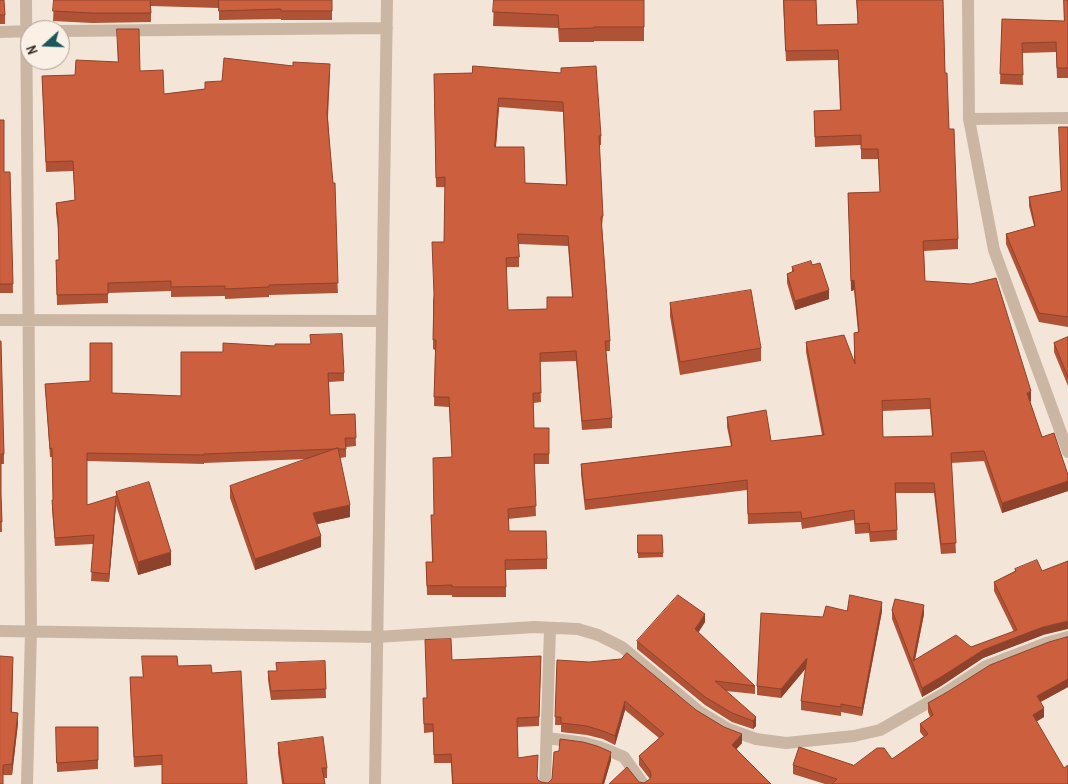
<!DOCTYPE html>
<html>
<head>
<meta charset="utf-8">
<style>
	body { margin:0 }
	#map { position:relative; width:1068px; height:784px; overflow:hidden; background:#f3e6d9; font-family:"Archivo Narrow",sans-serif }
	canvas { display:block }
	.north { position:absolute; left:20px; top:20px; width:50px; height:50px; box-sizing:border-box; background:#faf0e6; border:1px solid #aca199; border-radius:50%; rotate:250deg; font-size:14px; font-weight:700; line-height:20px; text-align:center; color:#362b26 }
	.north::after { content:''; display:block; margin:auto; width:18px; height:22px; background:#1a565a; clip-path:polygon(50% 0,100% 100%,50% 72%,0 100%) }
</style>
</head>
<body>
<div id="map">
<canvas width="1068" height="784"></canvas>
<div class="north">N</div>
</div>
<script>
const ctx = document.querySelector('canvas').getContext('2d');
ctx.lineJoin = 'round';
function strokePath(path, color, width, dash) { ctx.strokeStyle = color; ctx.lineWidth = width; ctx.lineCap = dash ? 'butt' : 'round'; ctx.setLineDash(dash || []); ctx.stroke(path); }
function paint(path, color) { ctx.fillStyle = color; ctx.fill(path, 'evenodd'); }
strokePath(new Path2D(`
	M26 0 31 632 27 784
	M968 0 969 119 994 250 1068 452
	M60 31 387 28
	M0 32 30 31
	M969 119 1068 118
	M0 320 381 321
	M0 631 377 637 534 627 578 629 598 635 622 647 700 712 728 729 756 739 786 743 854 736 880 730 945 693 986 666 1046 643 1068 637
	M547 738 585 743 600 747 624 757 643 784
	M375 784 387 0
	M545 784 550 629`), '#cbb6a4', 12);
paint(new Path2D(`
	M0 0 5 15V24H0Z
	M54 0H332V20H281V19L219 20V8L151 6V22L92 23 53 21Z
	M494 0H644V41H594V42H559L558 28 493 26Z
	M783 0H816L817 25 858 24 856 0H943L945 73 949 129 958 239V249L924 251 925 281 1031 401 1030 402 1042 437 1068 475V491L1002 513 984 461 951 463 956 553 941 554 934 493H896L897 540 870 542 869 533 855 534 854 520 802 529 801 522 748 524 747 490 585 510 581 474V464L731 446 727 427V417L771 441 822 435 806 352V342L854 362V333L858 332 854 290 851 291 848 193 880 192 878 159H861V145L815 147 814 111 840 110 838 60 786 61ZM930 409 932 436 883 437 882 411Z
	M1068 0V78H1057L1056 52 1022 53 1023 85 1000 84 1002 19 1064 21Z
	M140 71 164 94 205 89 222 81 330 74 328 117 338 293 269 295V297L225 299V296L171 297V291L108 293V303L57 305 56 260H59L58 228 56 213V203L75 200 73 171 46 172 42 76 75 75Z
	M561 73 601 136V145H599L603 216 602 226 610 341V351H606L612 418V428L582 430 576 361 540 362 541 402 533 403 534 428H549V464H534L536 516 508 519 509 531 547 559V569L506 570V597H452V595H427L426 562H432L431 515H434L452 457 449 407 434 406 435 350 433 349V301L444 242 445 187H436L434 74ZM499 107 563 112 566 185 525 183 496 147ZM519 244 568 246 572 297 547 309 508 310 506 267H519Z
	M0 120 4 172H10L13 293H0Z
	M1068 127V327L1039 322 1006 244V234L1034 226 1029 206V197L1061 191Z
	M792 267 829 299 795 310 787 283V274L792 272Z
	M670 303 761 348V361L680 375 670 316Z
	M1068 337V386L1054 352V343Z
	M0 341 4 454V464H1V496L2 532H0Z
	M181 352 344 373V381L329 382 330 415 355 414 356 446 346 447V457L340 458 350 517 317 524 321 547 255 570 230 498V486L307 459 204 463V464L87 461V505H116L109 582 91 581 93 544 55 546 52 509V500H53L52 457H50L45 384 112 393 181 396Z
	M116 492 171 565 138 575 116 505Z
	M638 535H662L663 557 638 558Z
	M1015 569 1042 571 1043 635 983 658 941 686 922 697 892 619V610L924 614 915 659 971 647 1014 632 994 591V582L1015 571Z
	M847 611H882L862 716 841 712V716L801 710V701L806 668 781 698 757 695V686L823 617Z
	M705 622 698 632 755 686V694L726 691 756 717V726L753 729 732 722 705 705 637 649V641Z
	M1068 637V687L1040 702 1044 717 1036 721 1068 784H825L793 774V765L853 766 892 759 924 737 920 732V724L930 717 928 712V703Z
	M541 656 539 726 517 727 518 758 537 776 538 780 541 782 548 783 611 760 604 784H452L451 763H434L433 732 424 733 423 698H427L452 660Z
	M557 660 696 710 742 743 736 749 771 784H609L639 782 644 783 650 779 639 765V756L659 738 625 710 615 745 603 739 587 735 561 732V725H555Z
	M325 661 326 698 271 700 268 680V671H276Z
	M178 666 212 673 162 765 134 767 130 677H143Z
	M13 667 12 712 18 723 12 775H3L0 784Z
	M56 727H98V769L57 772Z
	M278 743 327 768V778H324L325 784H282L278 753Z`), '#af5235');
paint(new Path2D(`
	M499 98V107L495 157V147Z
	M854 280V290L851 291V281Z
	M829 290V299L795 310V301Z
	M1031 391V401L1027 403V393Z
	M1068 481V491L1002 513V503Z
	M116 496V505L109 582V574Z
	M350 505V517L313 525V513Z
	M321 536V547L255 570V559Z
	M171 552V565L138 575V562Z
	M882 602V611L862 716V708Z
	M924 605V614L914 665 913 661Z
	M705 614V622L695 638V629Z
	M1068 621V629L1043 635 983 658 941 686 922 697V688L983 650 1043 627Z
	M807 658V667L781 698V689Z
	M1068 679V687L1037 704V696Z
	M625 701V710L615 745V736Z
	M1044 708V717L1033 724V715Z
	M18 713V723L12 775V764Z
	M756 717V726L753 729V721Z
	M742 734V743L732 754V745Z
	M611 752V760L604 784H602Z`), '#8f422b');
const building = new Path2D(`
	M0 0H4L5 15H0Z
	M54 0H150L151 13H92L53 11Z
	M219 0H332V11H281V9L219 11Z
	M494 0H644V27H594V28L559 29 558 15 493 12Z
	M784 0H816L817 25 858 24 857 0H943L945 73H947L949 129H954L958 239 923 241 925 281 971 284 996 278 1031 391 1027 393 1042 437 1054 433 1068 475V481L1002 503 984 451 951 453 956 543 941 544 934 483H895L897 530 870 532 869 523 855 524 854 510 802 519 801 512 748 514 747 480 585 500 581 464 732 446 727 417 766 410 771 441 824 435 806 342 844 335 855 364 854 333 859 332 854 280 851 281 848 193 880 192 878 149H861V135L815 137 814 111 841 110 838 50 786 51ZM930 399 933 436 883 437 882 401Z
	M1064 0H1068V68H1057L1056 42 1022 43 1023 75 1000 74 1002 19 1064 21Z
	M117 29H139L140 71 163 70 164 94 205 89V82L222 81 224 58 293 66V62L330 64 327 114 333 183H335L338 283 269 285V287L225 289V286L171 287V281L108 283V294L57 295 56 260H59L58 218 56 203 75 200 73 161 46 162 42 76 75 75 76 60 118 62Z
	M473 66 561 73V68L596 66 601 136H599L603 216 601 217 610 341H605L612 418 582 421 576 351 540 353 541 393H533L534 428H549V454H534L536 506 508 509 509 531H546L547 559 505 560 506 587H452V585L427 586 426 562H433L431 515H434L433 458 452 457 449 397H434L436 340H433L434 294 432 242H444L445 177 436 178 434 74 472 73ZM499 98 563 102 567 185 525 183 524 147H495ZM518 234 568 236 573 297H547V309L508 310 506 258 519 257Z
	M0 120H4V172H10L13 284H0Z
	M1059 127H1068V317L1039 313 1006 234 1035 226 1029 197 1061 191Z
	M811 261 812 265 820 263 829 290 795 301 787 274 794 271 792 267Z
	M751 290 761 348 680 362 670 303Z
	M342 334 344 373H328L330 415 355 414 356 438H345L346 449H338V448L334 449 204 454V455L87 453V505L116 496 109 574 91 572 94 535 55 538 52 500H53L52 448 50 449 45 384 90 381V343H112V393L181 396V352H223V343L275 346V344H311L310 335Z
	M1068 337V377L1054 343Z
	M0 341H1L4 454H1V494L2 522H0Z
	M338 448 350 505 313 513 321 536 255 559 230 486Z
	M149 482 171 552 138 562 116 492Z
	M638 535H662L663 553H638Z
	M1037 560 1042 571 1068 561V621L1043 627 983 650 941 677 922 688 892 610 895 599 924 605 913 661 956 635 971 647 1017 630 994 582 1016 571 1015 569Z
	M678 595 705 614 695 629 755 686 715 681 756 717 753 721 732 713 705 697 637 641Z
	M850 595 882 602 862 708 841 704V707L801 701 807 658 781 689 757 686 761 613 823 617 826 606 847 611Z
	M1068 637V679L1037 696 1044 708 1033 715 1064 768 1068 765V784H832L837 779 793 765 799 747 853 765V766L877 748H884L892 759 928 734 920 724 933 715 928 703 949 691 990 665 1049 642Z
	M451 639 452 660 541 656 539 717 517 718 518 758 538 755 537 776 538 780 541 782 548 783 552 779 554 752 559 751 560 739 583 742 597 746 611 752 602 784H453L451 754 434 755 433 724H424L423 698H427L425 640Z
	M627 653 696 710 724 727 742 734 732 745 771 784H609L627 767 639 782 644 783 650 779 651 775 650 771 639 756 664 734 625 701 615 736 603 731 587 726 561 723V717H555L557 660 589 662 621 659Z
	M0 656 13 657 11 712 18 713 12 764 3 765V784H0Z
	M142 656H177L178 666 211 665 212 673 241 671 247 784H162V755L134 757 130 677H143Z
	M325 661 326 689 271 691 268 671H277L276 663Z
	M56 727H98V760L57 763Z
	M323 737 327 768H322L325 784H284L278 743Z`);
paint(building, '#cc5f3e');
strokePath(building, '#8f422b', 1);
</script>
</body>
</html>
